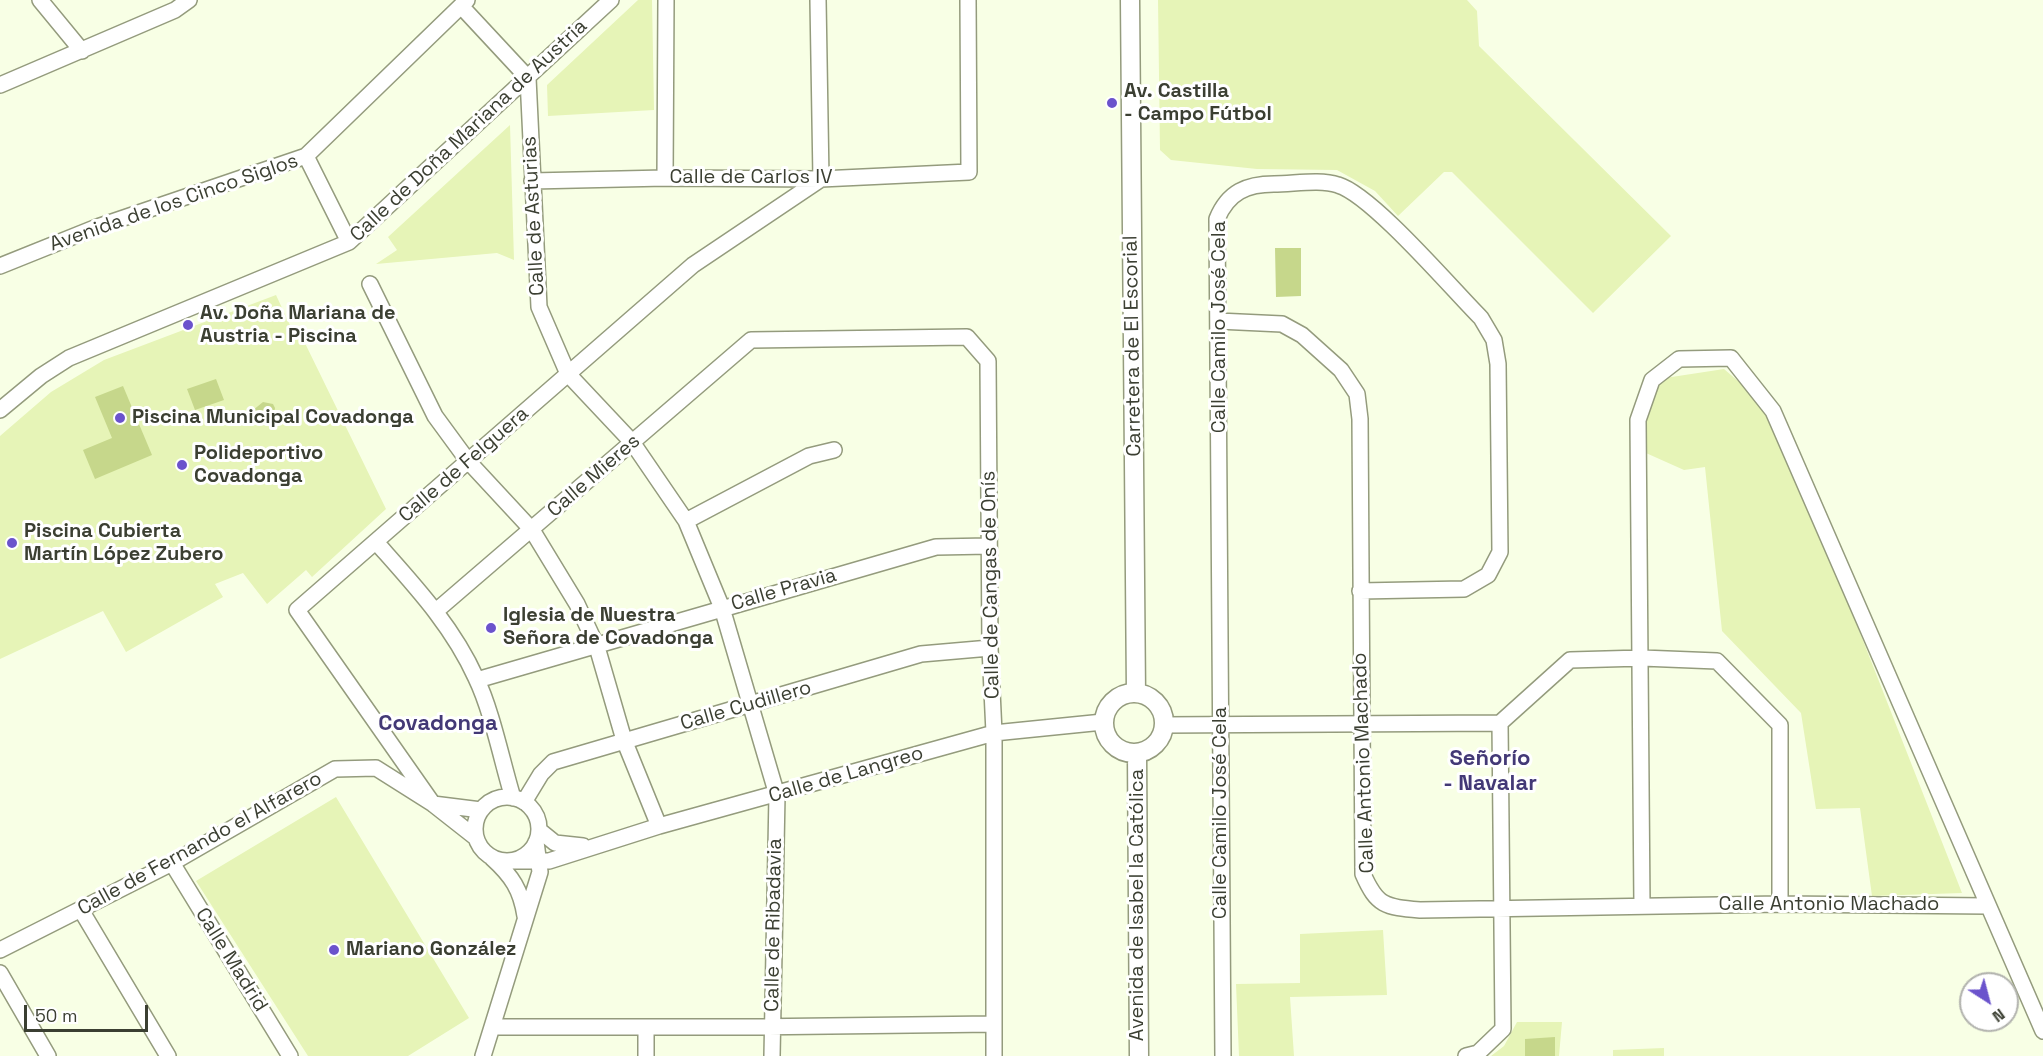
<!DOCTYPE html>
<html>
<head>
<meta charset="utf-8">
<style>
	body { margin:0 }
	#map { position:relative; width:2043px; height:1056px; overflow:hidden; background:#f8ffe5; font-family:"Space Grotesk",sans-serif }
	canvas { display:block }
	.north { position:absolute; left:1959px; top:972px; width:60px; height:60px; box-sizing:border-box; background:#fff; border:2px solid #b1b2ad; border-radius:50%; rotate:144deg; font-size:16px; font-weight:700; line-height:24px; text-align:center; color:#3b3f32 }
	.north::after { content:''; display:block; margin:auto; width:21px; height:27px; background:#6b53cc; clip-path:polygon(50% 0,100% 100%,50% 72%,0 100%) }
	.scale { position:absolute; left:24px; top:1005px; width:124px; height:27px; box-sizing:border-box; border:3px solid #3b3f32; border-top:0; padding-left:8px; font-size:18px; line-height:21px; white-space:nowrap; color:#3b3f32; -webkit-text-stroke:4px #fff; paint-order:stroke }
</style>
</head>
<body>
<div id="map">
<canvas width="2043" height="1056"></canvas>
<div class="north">N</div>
<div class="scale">50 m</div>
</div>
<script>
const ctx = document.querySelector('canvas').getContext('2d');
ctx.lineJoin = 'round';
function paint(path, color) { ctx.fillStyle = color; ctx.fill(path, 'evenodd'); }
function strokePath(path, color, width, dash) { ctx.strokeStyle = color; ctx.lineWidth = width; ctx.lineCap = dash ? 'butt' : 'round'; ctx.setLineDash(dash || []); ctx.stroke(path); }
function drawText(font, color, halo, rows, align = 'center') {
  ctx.font = font + ' "Space Grotesk",sans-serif'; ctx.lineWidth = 6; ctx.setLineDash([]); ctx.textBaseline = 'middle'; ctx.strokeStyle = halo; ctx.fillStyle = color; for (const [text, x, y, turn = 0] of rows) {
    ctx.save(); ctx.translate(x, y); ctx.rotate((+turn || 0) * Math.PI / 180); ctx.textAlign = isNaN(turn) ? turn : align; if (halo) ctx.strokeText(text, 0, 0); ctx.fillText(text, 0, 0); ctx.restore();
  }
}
paint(new Path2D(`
	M638 0H652L654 110 548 116 547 85Z
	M1158 0H1467L1477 11 1479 46 1671 236 1593 313 1452 172H1444L1398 216 1375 191 1337 170 1257 169 1171 160 1160 150Z
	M510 125 514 260 497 253 376 264 397 250 388 237Z
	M276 295 295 336 301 335 386 509 312 577 306 570 267 604 243 573 215 584 223 597 126 652 103 611 0 659V436L51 392 104 360Z
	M1724 369 1773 411 1962 893 1872 896 1860 808 1816 809 1801 713 1722 631 1705 467 1684 470 1637 449 1652 380Z
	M336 797 469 1018 408 1056H308L196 881Z
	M1383 930 1387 995 1290 997 1294 1056H1239L1236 984 1300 983V934Z
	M1517 1022H1562L1559 1056H1491L1504 1046Z
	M1664 1048V1056H1613V1050Z`), '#e6f4b7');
paint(new Path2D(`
	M1275 248H1301V296L1276 297Z
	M216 379 224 400 195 410 187 389Z
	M123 386 152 455 95 479 83 450 112 438 95 397Z
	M263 402 273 404 275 408 274 414 260 420 252 411Z
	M1555 1037V1056H1525V1039Z`), '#c6d78b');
const minor = new Path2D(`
	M40 0 82 51
	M461 6 528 78 539 307 568 374 632 442 686 521 722 608 777 795 772 1056
	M0 85 175 10 189 0
	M306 156 349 242
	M665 178 666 0
	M532 181 665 178 821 179 969 172 968 0
	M0 266 97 227 306 156 467 0
	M370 284 435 416 468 461 532 530 577 604 597 647 624 740 659 826
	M1218 321 1282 324 1302 335 1341 370 1357 394 1360 419 1363 874C1377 906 1385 907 1420 910L1780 904 1988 906
	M0 410 41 376 69 358 349 242 611 0
	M686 521 809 456 834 450
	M376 542C414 585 452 625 476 678 492 711 502 762 513 798
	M436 611 751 340 967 337 988 361 990 648 994 733V1056
	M477 680 936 547 989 546
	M1164 725 1500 723 1570 660 1642 658 1717 661 1780 725V904
	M475 829a32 32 0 1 1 64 0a32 32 0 1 1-64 0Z
	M524 802 541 774 553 762 921 654 990 648
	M433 804 297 610 693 265 821 179 818 0
	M433 804 481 810
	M539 830 555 843 583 846
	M492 858C512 876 521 890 525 916
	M509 861H549L659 826 994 733 1103 722
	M172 863 290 1056
	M1642 906 1638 420 1652 380 1679 359 1731 358 1773 411 2043 1031
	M81 910 168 1056
	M0 950 172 863 335 769 376 768 433 804 475 837
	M0 973 48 1056
	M493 1027H748L993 1024
	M483 1056 540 872 536 842
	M646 1056V1028
	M1223 1056 1217 219C1228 192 1247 184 1274 184 1294 184 1320 179 1338 185 1372 195 1452 289 1481 318L1494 340 1498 364 1500 552 1488 575 1464 589 1360 591
	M1466 1056 1478 1053 1503 1029 1500 723`);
const tertiary = new Path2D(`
	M1130 0 1136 693
	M1104 723a30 30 0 1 1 60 0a30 30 0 1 1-60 0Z
	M1137 753 1139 1056`);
strokePath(minor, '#949b7d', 18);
strokePath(tertiary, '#949b7d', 21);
strokePath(minor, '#fff', 15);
strokePath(tertiary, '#fff', 18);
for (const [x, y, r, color] of [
	[1112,103,6,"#6b53cc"],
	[188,325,6,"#6b53cc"],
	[120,418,6,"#6b53cc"],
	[182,465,6,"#6b53cc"],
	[12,543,6,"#6b53cc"],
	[491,628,6,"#6b53cc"],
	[334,950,6,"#6b53cc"]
]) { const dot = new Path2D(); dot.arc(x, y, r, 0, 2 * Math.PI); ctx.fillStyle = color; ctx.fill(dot); strokePath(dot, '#fff', 2); }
drawText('bold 20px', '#3b3f32', '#fff', [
	["Av. Castilla",1124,92],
	["- Campo Fútbol",1124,115],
	["Av. Doña Mariana de",200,314],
	["Austria - Piscina",200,337],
	["Piscina Municipal Covadonga",132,418],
	["Polideportivo",194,454],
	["Covadonga",194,477],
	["Piscina Cubierta",24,532],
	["Martín López Zubero",24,555],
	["Iglesia de Nuestra",503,616],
	["Señora de Covadonga",503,639],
	["Mariano González",346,950]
], 'left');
drawText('20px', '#3b3f32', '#fff', [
	["Calle de Doña Mariana de Austria",469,131,-43],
	["Calle de Carlos IV",751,178],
	["Avenida de los Cinco Siglos",174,203,-19],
	["Calle de Asturias",534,216,-93],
	["Calle Camilo José Cela",1220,327,-90],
	["Carretera de El Escorial",1133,346,-91],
	["Calle de Felguera",464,465,-41],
	["Calle Mieres",594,476,-41],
	["Calle de Cangas de Onís",991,585,-91],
	["Calle Pravia",784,590,-16],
	["Calle Cudillero",746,706,-16],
	["Calle Antonio Machado",1364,763,-92],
	["Calle de Langreo",846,775,-16],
	["Calle Camilo José Cela",1221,813,-90],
	["Calle de Fernando el Alfarero",200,844,-29],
	["Avenida de Isabel la Católica",1138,905,-90],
	["Calle Antonio Machado",1829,905],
	["Calle de Ribadavia",774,925,-89],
	["Calle Madrid",231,960,58]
]);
drawText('bold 22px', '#433976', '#fff', [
	["Covadonga",438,724],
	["Señorío",1490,759],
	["- Navalar",1490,784]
]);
</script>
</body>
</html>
